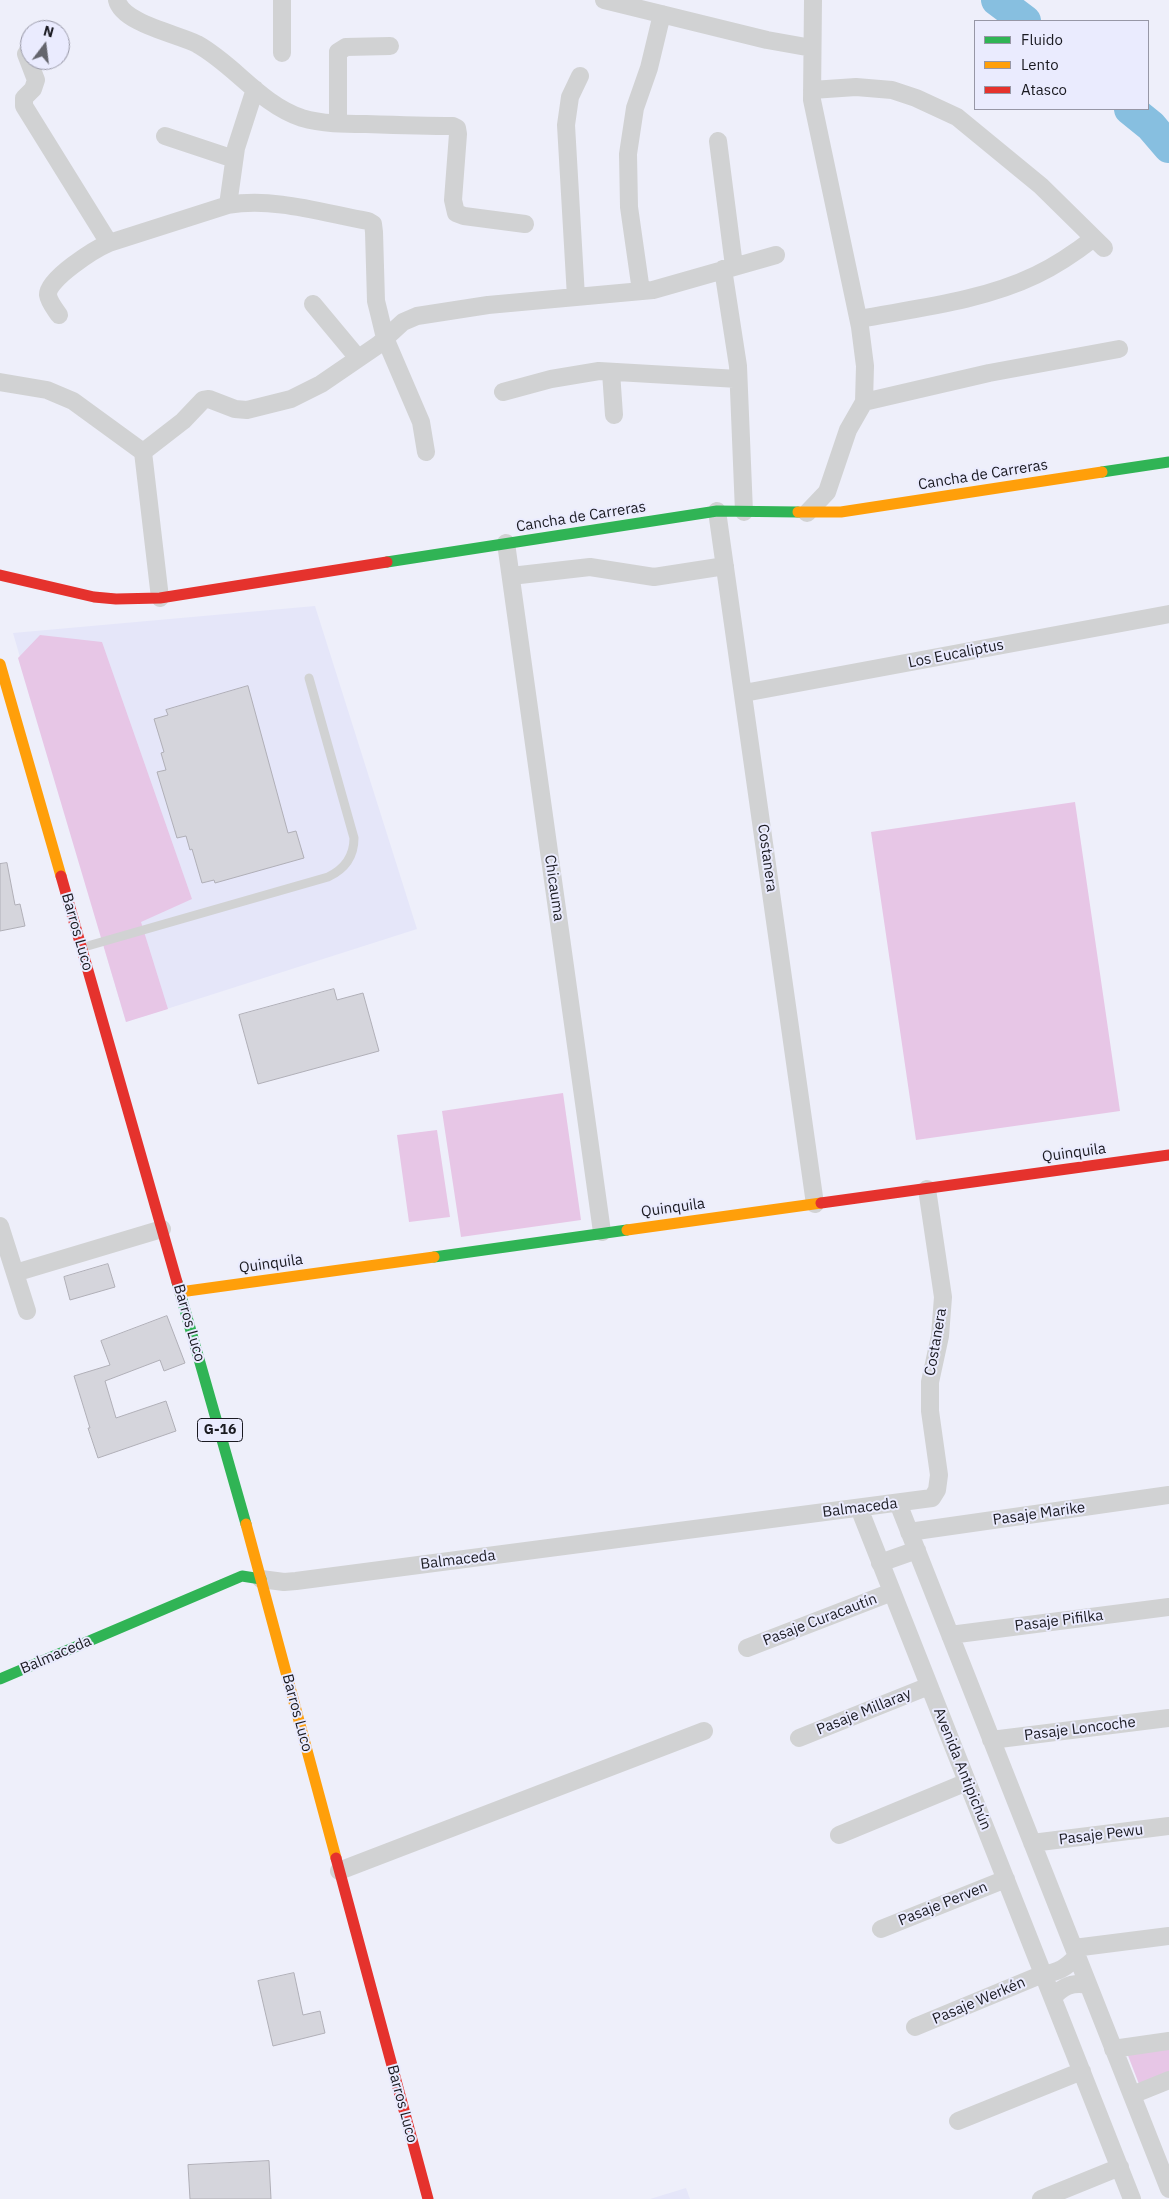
<!DOCTYPE html>
<html>
<head>
<meta charset="utf-8">
<style>
	body { margin:0 }
	#map { position:relative; width:1169px; height:2199px; overflow:hidden; background:#eeeffa; font-family:"IBM Plex Sans",sans-serif }
	canvas { display:block }
	.legend { position:absolute; left:974px; top:20px; width:175px; height:90px; box-sizing:border-box; background:#eaebfe; border:1px solid #9797a6; margin:0; padding:6px 9px; list-style:none; font-size:15px; color:#1a1a21 }
	.legend li { display:flex; align-items:center; gap:10px; height:25px }
	.legend b { width:25px; border:1px solid #9797a6 }
	.north { position:absolute; left:20px; top:20px; width:50px; height:50px; box-sizing:border-box; background:#eaebfe; border:1px solid #9797a6; border-radius:50%; rotate:15deg; font-size:14px; font-weight:700; line-height:20px; text-align:center; color:#1a1a21 }
	.north::after { content:''; display:block; margin:auto; width:18px; height:22px; background:#64656d; clip-path:polygon(50% 0,100% 100%,50% 72%,0 100%) }
</style>
</head>
<body>
<div id="map">
<canvas width="1169" height="2199"></canvas>
<ul class="legend">
<li><b style="height:6px;background:#30b455"></b>Fluido</li>
<li><b style="height:6px;background:#ff9f0a"></b>Lento</li>
<li><b style="height:6px;background:#e5322d"></b>Atasco</li>
</ul>
<div class="north">N</div>
</div>
<script>
const ctx = document.querySelector('canvas').getContext('2d');
ctx.lineJoin = 'round';
function paint(path, color) { ctx.fillStyle = color; ctx.fill(path, 'evenodd'); }
function strokePath(path, color, width, dash) { ctx.strokeStyle = color; ctx.lineWidth = width; ctx.lineCap = dash ? 'butt' : 'round'; ctx.setLineDash(dash || []); ctx.stroke(path); }
function drawText(font, color, halo, rows, align = 'center') {
  ctx.font = font + ' "IBM Plex Sans",sans-serif'; ctx.lineWidth = 4; ctx.setLineDash([]); ctx.textBaseline = 'middle'; ctx.strokeStyle = halo; ctx.fillStyle = color; for (const [text, x, y, turn = 0] of rows) {
    ctx.save(); ctx.translate(x, y); ctx.rotate((+turn || 0) * Math.PI / 180); ctx.textAlign = isNaN(turn) ? turn : align; if (halo) ctx.strokeText(text, 0, 0); ctx.fillText(text, 0, 0); ctx.restore();
  }
}
paint(new Path2D(`
	M315 606 417 929 126 1022 13 633Z
	M686 2188 690 2199H650Z`), '#e5e6f9');
paint(new Path2D(`
	M40 635 102 642 192 899 141 922 168 1009 126 1022 18 658Z
	M1075 802 1120 1111 916 1140 871 832Z
	M563 1093 581 1220 461 1237 442 1111Z
	M437 1130 450 1217 409 1222 397 1135Z
	M1169 2047V2073L1139 2084 1127 2053Z`), '#e7c6e6');
strokePath(new Path2D(`
	M997 0 1025 21
	M1130 109 1151 126 1169 147`), '#87bfe0', 32);
const building = new Path2D(`
	M248 686 288 833 296 831 304 858 215 883 214 880 202 883 192 849 190 850 186 836 177 838 157 772 166 770 161 753 164 752 154 719 168 715 166 710Z
	M7 863 15 905 20 904 25 926 0 931V864Z
	M334 989 337 1000 363 993 379 1051 258 1084 239 1015Z
	M108 1264 115 1287 70 1300 64 1277Z
	M167 1316 185 1363 164 1371 160 1360 105 1381 116 1418 166 1401 176 1431 98 1458 88 1428H90L74 1376 110 1365 101 1341Z
	M294 1973 303 2015 320 2011 325 2033 273 2046 258 1981Z
	M269 2161 271 2199H190L188 2165Z`);
paint(building, '#d5d5dc');
strokePath(building, '#b0afb7', 1);
strokePath(new Path2D(`
	M84 947 328 877C345 869 354 857 354 838L309 678`), '#d1d2d3', 9);
strokePath(new Path2D(`
	M117 0C122 23 177 34 197 44 235 65 260 104 302 118 322 124 345 124 366 124 395 125 424 126 453 126L457 128 458 134 453 200 456 213 464 216 525 224
	M282 0V53
	M604 0 767 40 812 48
	M26 54 36 80 33 89 24 98V106L109 243
	M812 90 856 87 892 90 916 98 957 117 1041 186 1104 248
	M338 123V52L346 47 390 46
	M165 136 234 159
	M718 141 734 266
	M228 205 236 148 255 89
	M723 269 738 366 744 512
	M641 291 629 207 628 154 635 108 649 68 662 14
	M576 297 566 125 570 97 580 76
	M313 304 358 358
	M59 315C55 309 49 302 48 295 47 279 95 249 109 243L228 205C274 197 323 213 368 221L373 224 374 232 376 301 379 313 385 338 421 422 426 452
	M859 319C918 308 982 301 1036 275 1057 265 1076 252 1094 238
	M611 372 614 415
	M0 382 47 390 73 401 143 452 160 598
	M503 392 551 379 599 371 738 379
	M864 402 989 373 1119 349
	M143 452 183 421 203 400 209 399 235 409 247 410 291 399 321 384 378 345 403 322 417 316 488 305 653 290 776 255
	M717 511 815 1204
	M807 513 827 492 848 430 864 402 865 366 860 327 812 100 813 0
	M506 543 602 1232
	M511 576 590 567 654 577 725 566
	M744 693 1169 614
	M0 1226 27 1311
	M15 1273 162 1229
	M898 1503 1169 2189
	M859 1508 1132 2199
	M909 1532 1169 1495
	M880 1563 917 1550
	M261 1579 284 1582 296 1581 932 1498 937 1490 939 1475 930 1411V1382L940 1336 943 1297 927 1189
	M950 1635 1169 1607
	M747 1648 892 1592
	M799 1738 929 1686
	M991 1740 1169 1718
	M839 1835 967 1782
	M1032 1843 1169 1826
	M339 1871 704 1731
	M881 1929 1006 1879
	M1074 1948 1169 1936
	M1053 1998C1062 1986 1073 1982 1088 1985
	M915 2027 1043 1974C1058 1973 1067 1967 1077 1956
	M1113 2049 1169 2041
	M1132 2095 1169 2080
	M958 2121 1082 2071
	M1041 2199 1120 2167`), '#d1d2d3', 18);
strokePath(new Path2D(`
	M1102 472 1169 462
	M387 562 717 511 798 512
	M434 1257 627 1230
	M177 1282 246 1524
	M0 1679 242 1576 261 1579`), '#30b455', 11);
strokePath(new Path2D(`
	M798 512H841L1102 472
	M0 664 61 876
	M627 1230 821 1203
	M180 1292 434 1257
	M246 1524 336 1858`), '#ff9f0a', 11);
strokePath(new Path2D(`
	M0 575 94 597 116 599 160 598 387 562
	M61 876 177 1282
	M821 1203 1169 1155
	M336 1858 428 2199`), '#e5322d', 11);
for (const [x, y, w] of [
	[220,1430,45]
]) { const box = new Path2D(); box.roundRect(x - w / 2, y - 11.5, w, 23, 4); ctx.fillStyle = '#eaebfe'; ctx.fill(box); strokePath(box, '#1a1a21', 1); }
drawText('bold 14px', '#1a1a21', null, [
	["G-16",220,1430]
]);
drawText('15px', '#1a1a21', '#eaebfe', [
	["Cancha de Carreras",983,475,-9],
	["Cancha de Carreras",581,517,-9],
	["Los Eucaliptus",956,654,-11],
	["Costanera",767,858,82],
	["Chicauma",554,888,82],
	["Barros Luco",77,932,74],
	["Quinquila",1074,1153,-8],
	["Quinquila",673,1208,-8],
	["Quinquila",271,1264,-8],
	["Barros Luco",189,1323,74],
	["Costanera",936,1342,-80],
	["Balmaceda",860,1508,-7],
	["Pasaje Marike",1039,1514,-8],
	["Balmaceda",458,1560,-7],
	["Pasaje Curacautín",820,1620,-21],
	["Pasaje Pifilka",1059,1621,-7],
	["Balmaceda",56,1655,-23],
	["Pasaje Millaray",864,1712,-22],
	["Barros Luco",297,1713,75],
	["Pasaje Loncoche",1080,1729,-7],
	["Avenida Antipichún",962,1769,68],
	["Pasaje Pewu",1101,1835,-7],
	["Pasaje Perven",943,1904,-22],
	["Pasaje Werkén",979,2001,-23],
	["Barros Luco",402,2104,75]
]);
</script>
</body>
</html>
